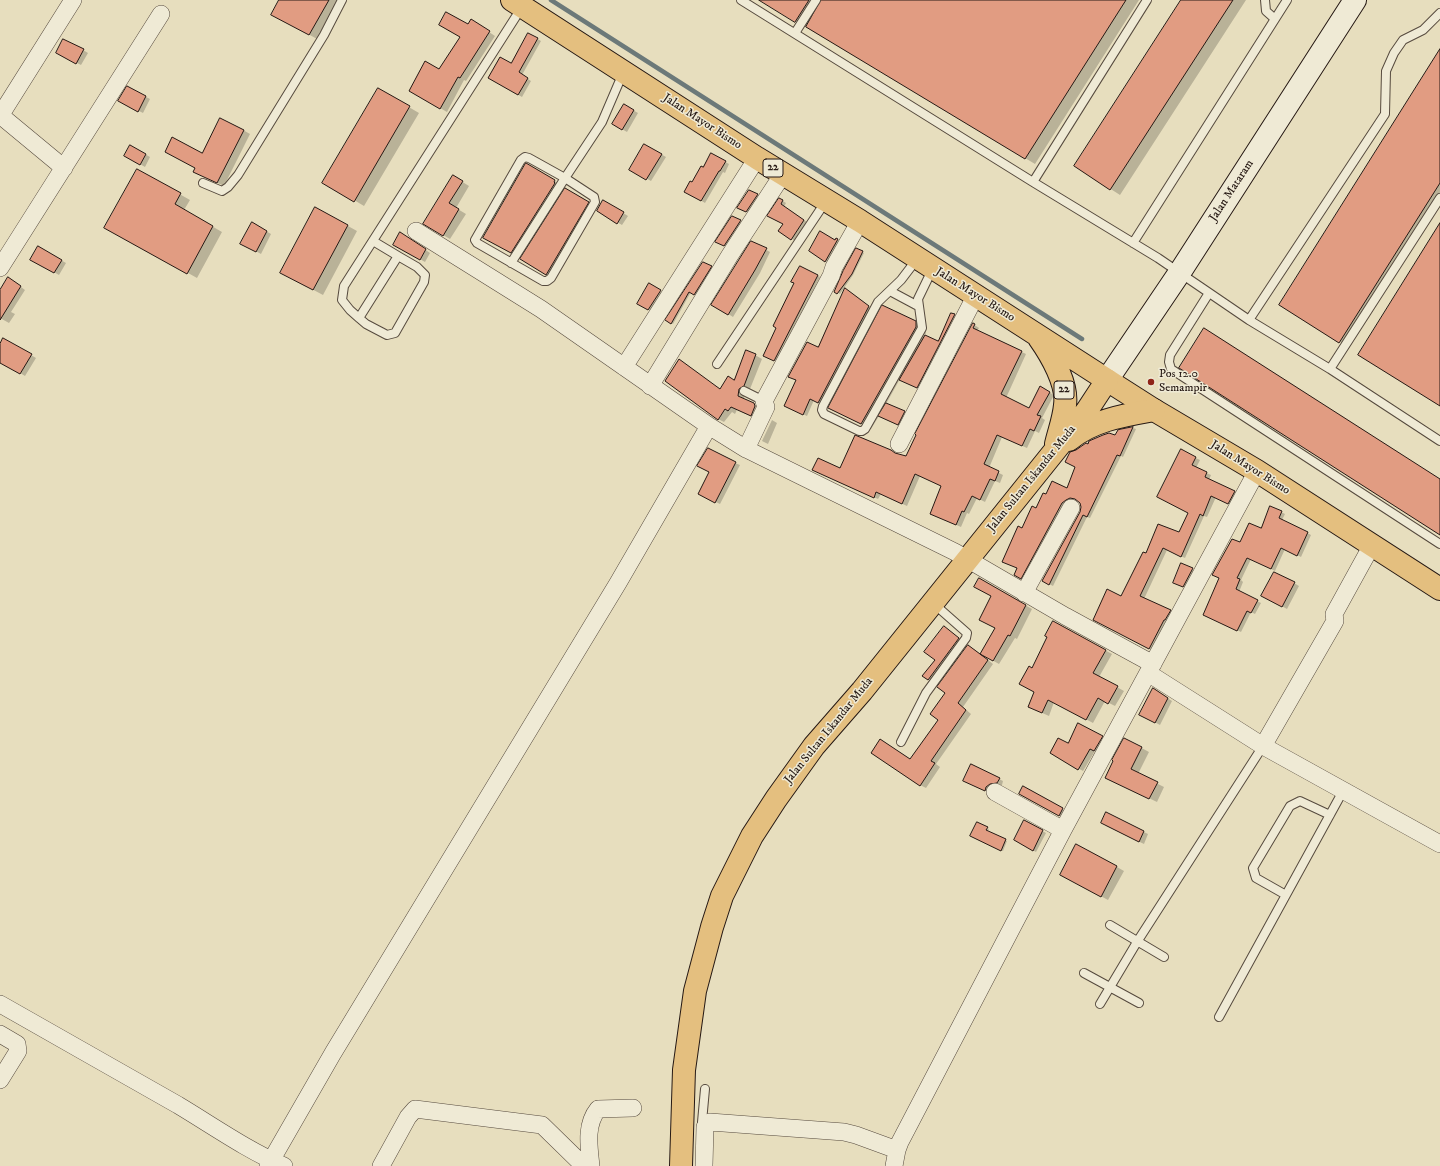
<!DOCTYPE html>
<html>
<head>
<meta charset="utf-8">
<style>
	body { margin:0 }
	canvas { display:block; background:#e7debe }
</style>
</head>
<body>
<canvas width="1440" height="1166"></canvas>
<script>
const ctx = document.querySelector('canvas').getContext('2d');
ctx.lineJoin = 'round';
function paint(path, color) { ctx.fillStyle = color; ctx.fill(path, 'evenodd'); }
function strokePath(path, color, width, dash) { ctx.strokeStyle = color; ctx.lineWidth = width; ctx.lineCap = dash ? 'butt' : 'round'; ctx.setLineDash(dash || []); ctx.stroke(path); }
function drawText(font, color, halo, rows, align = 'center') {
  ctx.font = font + ' "IM FELL DW Pica",serif'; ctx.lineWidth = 3; ctx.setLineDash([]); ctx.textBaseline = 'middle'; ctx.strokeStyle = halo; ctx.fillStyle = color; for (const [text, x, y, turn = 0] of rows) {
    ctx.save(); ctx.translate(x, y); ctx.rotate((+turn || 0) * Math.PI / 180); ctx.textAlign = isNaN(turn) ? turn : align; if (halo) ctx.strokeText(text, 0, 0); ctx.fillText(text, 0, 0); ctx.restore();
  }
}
paint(new Path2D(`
	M280 0H341L319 40 282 20Z
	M761 0H1139L1035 164Z
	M1182 0H1246L1120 195 1075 166Z
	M477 24 495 36 466 81 464 80 447 112 410 91 439 70 468 26Z
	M529 34 541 41 522 75 531 81 522 97 489 78 512 65Z
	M83 50 88 53 81 65 61 55Z
	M1440 50V204L1349 348 1340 342Z
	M127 87 150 99 143 113 119 101Z
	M378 89 419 113 364 206 324 182Z
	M624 105 638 113 627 132 613 124Z
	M243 130 250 134 224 186 201 175 203 155Z
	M645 145 666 157 651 181 630 169Z
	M131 146 150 157 145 167 126 156Z
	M711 154 729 164 725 173 723 172 705 203 685 191 692 184Z
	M526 165 560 184 517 256 484 237Z
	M137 170 190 200 184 210 222 232 197 278 106 227Z
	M453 176 469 186 456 208 466 214 450 239 443 235Z
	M565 190 593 206 552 277 521 259Z
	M749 191 762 197 751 214 743 210Z
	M780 199 786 203 784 207 807 222 795 241 780 231 784 224Z
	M604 201 628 216 622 225 598 211Z
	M732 218 745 224 729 248 721 244Z
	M252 223 271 234 261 254 241 243Z
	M348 226 357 231 323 295 291 278Z
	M405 236 430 253 425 262 394 244Z
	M836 239 841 242 829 263 810 251 835 241Z
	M752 242 770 252 760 273 733 317 713 304Z
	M38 247 66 263 59 275 31 259Z
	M857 249 864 253 853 275 840 294 835 291Z
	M703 263 713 268 696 295 691 292 673 324 667 320Z
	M801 267 820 277 777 361 767 357Z
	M13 281 25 290 11 312 15 314 9 323 0 318V292Z
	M649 285 665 294 653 312 638 303Z
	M850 292 873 310 823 404 814 400 807 416 790 408 819 348Z
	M952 314 959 318 922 390 900 379 886 404 909 414 902 427 879 416 871 429 839 413 915 322 925 328 926 333 924 336 939 342Z
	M973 324 979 328 977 331 1026 354 1006 398 1029 409 1041 388 1054 395 1042 418 1045 420 1039 433 1035 431 1027 448 1002 437 989 468 1003 475 1000 483 995 481 985 502 977 498 969 514 967 513 961 527 936 516 942 486 920 476 907 506 881 494 878 499 818 472 840 470 897 455 907 457Z
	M4 339 36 358 25 376 0 361V346Z
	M755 355 762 359 750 389 745 392 744 399 761 408 757 419 737 410 735 414 732 412 724 422 718 419 721 390 735 381Z
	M772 420 777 423 768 444 762 441Z
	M1133 428 1136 429 1123 457 1121 456 1090 518 1087 517 1053 586 1043 581 1081 513 1082 508 1081 503 1078 500 1075 499 1070 501 1024 580 1015 574 1018 568 1023 529 1046 495 1067 490 1089 446 1116 437 1118 431Z
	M1181 451 1200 460 1196 468 1211 475 1209 480 1238 494 1232 505 1216 497 1207 517 1204 516 1185 558 1167 550 1144 599 1174 613 1153 651 1094 619 1122 598 1146 555 1180 533 1189 513Z
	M735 463 740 465 720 504 699 494Z
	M1281 512 1285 514 1282 520 1311 535 1301 557 1285 549 1275 571 1251 559 1241 580 1243 582 1239 592 1261 603 1255 614 1251 612 1241 632 1208 616 1241 544 1261 529Z
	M1182 564 1197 572 1188 589 1178 585Z
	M980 579 1032 609 1017 639 1015 638 999 664 981 654 996 628 992 596Z
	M1294 583 1299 586 1287 609 1267 598Z
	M1053 622 1112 654 1099 677 1124 691 1115 706 1105 701 1093 723 1054 702 1049 716 1029 707 1035 692 1032 669 1049 637Z
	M951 632 966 643 936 683 924 676 936 660Z
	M974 649 993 664 963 707 971 714 936 764 940 767 926 788 920 785 911 760 940 720Z
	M1153 689 1172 701 1160 725 1145 717Z
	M1102 737 1106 739 1099 753 1095 751 1083 771 1051 753 1068 745Z
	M1125 739 1149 752 1138 774 1164 787 1157 802 1113 781Z
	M999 779 1003 781 1002 785 994 786 990 793 969 783Z
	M1021 794 1062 809 1067 811 1064 818Z
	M1107 814 1148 834 1144 844 1106 826Z
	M1025 821 1046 833 1036 852 1015 840Z
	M977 824 989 829 987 832 1007 841 1003 851 971 836Z
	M1117 867 1124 871 1108 900 1069 879Z`), '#0003');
strokePath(new Path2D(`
	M551 0 1082 339`), '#6c7979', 4.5);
const building = new Path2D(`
	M279 0H329L309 35 271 15Z
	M759 0H809L795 22Z
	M821 0H1126L1025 159 806 27Z
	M1181 0H1233L1110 190 1074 166Z
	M446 12 468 24 471 19 490 31 460 78 458 77 440 109 409 91 425 61 439 69 460 37 439 25Z
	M528 33 538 38 519 72 528 78 518 95 488 78 500 57 511 63Z
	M63 39 84 49 76 64 56 53Z
	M1440 49V183L1339 343 1279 305Z
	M127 86 146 96 138 112 118 101Z
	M378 88 410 106 354 202 322 183Z
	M624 104 634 110 622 130 612 124Z
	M220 118 244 130 217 183 193 172 195 168 165 152 172 137 202 153Z
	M644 144 662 154 646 180 629 170Z
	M130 145 146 154 140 165 124 156Z
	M711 153 726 161 720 171H719L701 201 684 192 690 181 692 182 701 166 703 167Z
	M526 163 555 180 554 182 555 183 511 253 483 238Z
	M137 169 181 193 175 204 213 226 187 274 104 228Z
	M453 175 463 181 449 203 459 209 443 236 423 224Z
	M565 188 589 202 546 275 520 259Z
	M749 190 758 194 746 212 737 208Z
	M779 198 783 200 781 204 804 220 791 240 778 231 783 224 767 216Z
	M603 200 624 212 617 224 597 211Z
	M315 207 348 225 313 290 280 273Z
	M732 216 741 220 724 246 715 242Z
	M252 222 267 231 256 252 240 244Z
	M1440 223V406L1358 355Z
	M820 231 835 240 836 238 838 239 825 262 809 251Z
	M400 232 426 249 420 260 393 245Z
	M751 241 767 248 755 270 728 315 711 305Z
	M38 246 62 260 54 273 30 260Z
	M856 248 863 251 852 274 837 294 834 292 843 271Z
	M703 262 712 266 694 295 689 292 671 324 665 320Z
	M800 266 818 275 774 361 763 356 776 328 773 326 794 283 791 282Z
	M8 277 21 286 0 320V290Z
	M649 283 661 290 648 310 637 304Z
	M845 288 869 306 818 403 810 399 803 415 784 406 796 380 788 377 807 342 818 347Z
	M882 305 916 321V327L861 424 828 408Z
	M951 313 955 314 917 388 899 380 925 335 938 341Z
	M973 323 975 324 973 328 1022 351 1001 394 1029 408 1040 386 1050 392 1037 415 1041 416 1034 431 1030 429 1022 446 997 435 984 464 999 471 995 481 990 479 980 500 972 496 964 512 962 511 956 525 930 514 941 486 915 474 902 504 876 492 874 498 812 470 818 458 840 468 855 435 891 450 895 453 906 456 916 435 915 434Z
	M1204 328 1440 479V535L1179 368Z
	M3 338 32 354 20 374 0 363V344Z
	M746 350 756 354 744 386 739 389 738 396 754 403 755 406 751 416 731 407 728 411 725 409 718 420 665 381 679 359 720 389 728 376 734 380Z
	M886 403 905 411 898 425 878 416Z
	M1133 427 1120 456 1117 455 1087 517 1083 515 1049 585 1042 581 1080 512 1081 507 1080 503 1075 499 1070 498 1066 500 1062 503 1021 579 1014 575 1017 568 1002 562 1018 526 1022 528 1032 506 1036 508 1043 493 1046 494 1052 481 1067 488 1075 467 1065 462 1070 452 1076 450 1086 443 1088 444 1089 441 1103 435 1109 433 1115 435 1118 430Z
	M708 448 736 462 715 503 698 494 709 472 697 466Z
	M1181 449 1196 457 1192 465 1207 472 1205 477 1235 491 1228 504 1211 496 1203 516 1200 514 1181 557 1163 548 1140 596 1171 610 1165 620H1164L1149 649 1093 620 1107 589 1121 596 1143 552 1146 553 1158 524 1179 532 1188 513 1157 497Z
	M1270 506 1282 511 1279 518 1308 532 1297 556 1281 548 1271 569 1247 558 1237 578 1240 579 1236 589 1258 600 1251 613 1247 611 1237 631 1203 615 1219 578 1212 575 1232 539 1240 542 1249 523 1261 528Z
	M1181 563 1193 568 1183 587 1173 583Z
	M1274 572 1295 582 1282 607 1261 596Z
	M979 578 1026 605 1010 636 1008 635 993 661 980 654 995 628 979 620 991 596 974 587Z
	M1053 621 1106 650 1093 673 1118 686 1108 704 1098 698 1086 720 1048 700 1042 713 1028 707 1034 692 1019 684 1029 666 1032 668 1047 637 1045 636Z
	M944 626 959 638 928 680 922 676 935 660 924 652Z
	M968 645 988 660 958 703 966 710 931 761 935 763 920 786 871 753 880 739 910 759 938 720 930 714 945 693 937 687Z
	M1153 688 1168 698 1155 723 1139 715Z
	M1078 723 1103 736 1094 751 1090 749 1078 770 1050 753 1058 738 1068 743Z
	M1124 738 1142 747 1131 769 1158 782 1149 799 1105 778 1113 761 1112 760Z
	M971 764 1000 778 997 783 990 784 986 787 985 791 963 781Z
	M1023 786 1063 808 1059 816 1019 794Z
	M1106 812 1144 831 1139 842 1101 823Z
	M1024 820 1043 830 1033 851 1014 840Z
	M977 822 988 827 986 830 1006 839 1001 851 970 836Z
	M1076 844 1117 866 1101 897 1060 875Z`);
paint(building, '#e19c82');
strokePath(building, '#261914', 1);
const service = new Path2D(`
	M741 0 1033 182 1158 258 1249 320 1330 369 1440 441
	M1265 0 1266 11 1275 19
	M795 33 816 0
	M525 157 529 158 565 178 594 197 595 202 551 278 547 281H543L477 243 475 240 521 160Z
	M1033 182 1147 0
	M203 183 222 191 228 187 238 175 324 35 342 0
	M373 241 398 256
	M1133 243 1287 0
	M917 259 901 280 878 302 823 406 822 410 824 414 859 431H862L865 429 922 328 918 299 933 268
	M511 263 565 178 602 122 623 73
	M890 291 918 306
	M1209 293 1170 355 1169 362 1171 369 1440 544
	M359 318 366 324 387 335 395 333 424 282 425 275 417 267 398 256 359 318 350 310 342 300 344 286 522 7
	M1249 320 1385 114 1386 71 1394 53 1403 40 1423 30 1440 13
	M717 364 826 201
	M1330 369 1440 198
	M744 391 764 401
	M901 742 926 693 966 638 967 633 933 603
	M1286 895 1256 878 1253 868 1290 806 1300 801 1330 815
	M1110 925 1164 957
	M1084 973 1139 1003
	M1100 1004 1137 942 1263 746
	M1219 1017 1343 791
	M705 1089 702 1122 707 1124`);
const minor = new Path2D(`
	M0 115 64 168
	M0 116 73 0
	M416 231 541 309 709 426 746 449 955 552 1065 616 1153 664
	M0 268 161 14
	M624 367 757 158
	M650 386 730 255 783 174
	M899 444 976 295
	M746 449 766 407 764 401 831 276 834 267 860 221
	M1024 593 1071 508
	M1148 673 1263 746 1440 844
	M1263 746 1335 621 1334 614 1372 545
	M995 792 1063 830
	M0 1004C59 1038 119 1071 178 1105 213 1126 247 1150 284 1166
	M0 1034 17 1044 18 1051 0 1080
	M268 1166 333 1053 618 583 709 426
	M381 1166 408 1117 415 1109 542 1125 584 1166
	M591 1166C589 1147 585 1125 598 1109L633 1108
	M704 1166 705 1127 710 1122 844 1132 856 1135 897 1150
	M894 1166 897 1150 900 1142 1063 830 1257 471`);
const secondary = new Path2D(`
	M1107 380 1180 272 1355 0`);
const primary = new Path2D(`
	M1107 380 1154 410 1257 471 1440 589`);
const trunk = new Path2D(`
	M512 0 757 158 860 221 1107 380 1086 412 1053 453 862 691 814 746 776 799 752 836 722 896 712 927 695 991 684 1070 681 1166
	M1039 338C1051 355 1068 384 1065 405 1064 418 1059 431 1056 444
	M1069 440C1092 420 1126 415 1154 410`);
strokePath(service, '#564a3e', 10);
strokePath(minor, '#564a3e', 18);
strokePath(secondary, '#261914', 24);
strokePath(primary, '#261914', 24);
strokePath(trunk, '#261914', 24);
strokePath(service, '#efead5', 8);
strokePath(minor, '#efead5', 17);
strokePath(secondary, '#efead5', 22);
strokePath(primary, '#e4bf7f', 22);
strokePath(trunk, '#e4bf7f', 22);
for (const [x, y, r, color] of [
	[1151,382,4,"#8f2418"]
]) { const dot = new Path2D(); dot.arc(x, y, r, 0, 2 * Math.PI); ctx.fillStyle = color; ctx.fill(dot); strokePath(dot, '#efead5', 1.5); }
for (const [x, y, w] of [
	[773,168,20],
	[1064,390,20]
]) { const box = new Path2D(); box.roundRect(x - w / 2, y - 9, w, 18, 3); ctx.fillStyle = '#efead5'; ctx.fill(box); strokePath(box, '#261914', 1); }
drawText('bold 11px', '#261914', null, [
	["22",773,168],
	["22",1064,390]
]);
drawText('12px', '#261914', '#efead5', [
	["Jalan Mayor Bismo",702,122,33],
	["Jalan Mataram",1232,191,-57],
	["Jalan Mayor Bismo",975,295,32],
	["Jalan Mayor Bismo",1250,468,32],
	["Jalan Sultan Iskandar Muda",1032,479,-51],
	["Jalan Sultan Iskandar Muda",829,731,-51]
]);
drawText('12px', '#261914', '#efead5', [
	["Pos 12.0",1159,375],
	["Semampir",1159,389]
], 'left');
</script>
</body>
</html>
